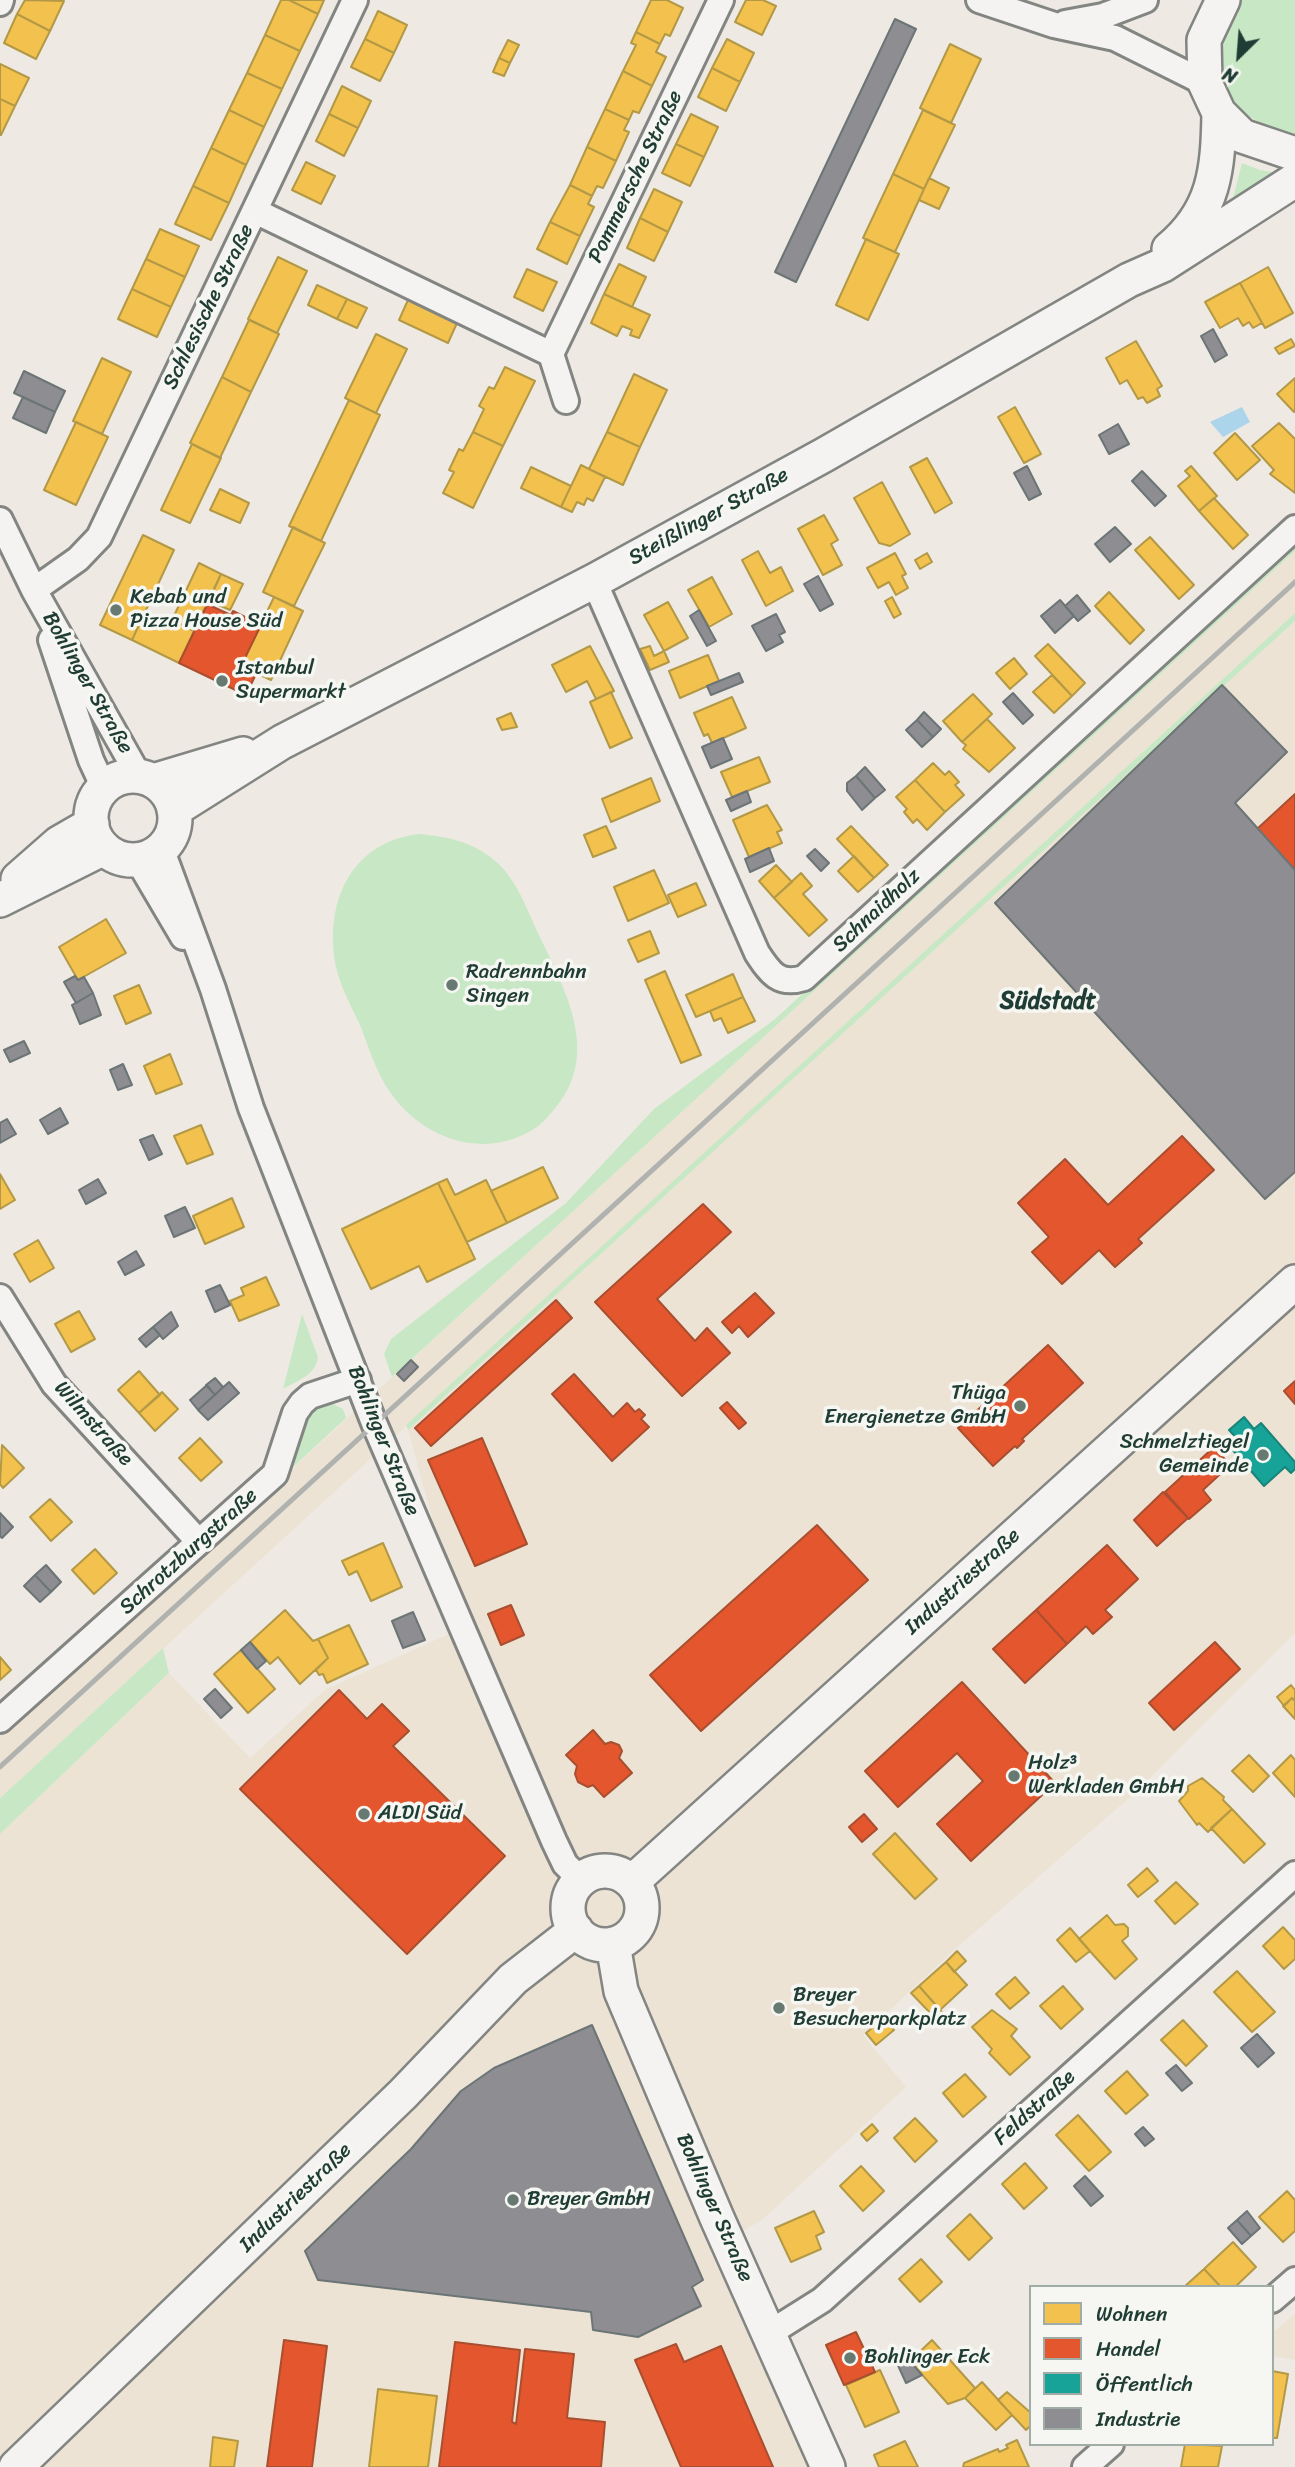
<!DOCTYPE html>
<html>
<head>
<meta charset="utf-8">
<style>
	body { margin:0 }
	#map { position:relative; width:1295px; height:2467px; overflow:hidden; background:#eeeae3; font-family:Sriracha,sans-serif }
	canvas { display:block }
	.legend { position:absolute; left:1029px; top:2285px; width:245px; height:161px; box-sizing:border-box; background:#f6f6f2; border:2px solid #a0aca6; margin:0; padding:9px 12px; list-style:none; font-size:21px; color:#1f3d34 }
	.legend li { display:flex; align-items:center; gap:14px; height:35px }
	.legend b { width:35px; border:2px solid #a0aca6 }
	.north { position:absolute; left:1204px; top:21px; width:70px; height:70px; -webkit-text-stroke:5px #f6f6f2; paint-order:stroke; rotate:205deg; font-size:19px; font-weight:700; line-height:28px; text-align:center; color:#1f3d34 }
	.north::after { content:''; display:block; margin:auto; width:24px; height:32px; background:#1f3d34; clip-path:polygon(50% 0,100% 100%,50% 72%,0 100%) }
</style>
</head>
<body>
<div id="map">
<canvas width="1295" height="2467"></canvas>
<ul class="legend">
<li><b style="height:19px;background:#f2c14e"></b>Wohnen</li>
<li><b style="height:19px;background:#e4572e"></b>Handel</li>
<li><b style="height:19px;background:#17a398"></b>Öffentlich</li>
<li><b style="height:19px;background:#8d8d92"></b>Industrie</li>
</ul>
<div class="north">N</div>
</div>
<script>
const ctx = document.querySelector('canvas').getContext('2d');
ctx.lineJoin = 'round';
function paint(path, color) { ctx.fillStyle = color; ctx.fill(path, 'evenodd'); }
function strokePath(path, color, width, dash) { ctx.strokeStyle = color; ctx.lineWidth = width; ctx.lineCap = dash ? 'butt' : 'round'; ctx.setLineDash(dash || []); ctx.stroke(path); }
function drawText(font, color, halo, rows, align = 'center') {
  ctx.font = font + ' Sriracha,sans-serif'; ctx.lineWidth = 7; ctx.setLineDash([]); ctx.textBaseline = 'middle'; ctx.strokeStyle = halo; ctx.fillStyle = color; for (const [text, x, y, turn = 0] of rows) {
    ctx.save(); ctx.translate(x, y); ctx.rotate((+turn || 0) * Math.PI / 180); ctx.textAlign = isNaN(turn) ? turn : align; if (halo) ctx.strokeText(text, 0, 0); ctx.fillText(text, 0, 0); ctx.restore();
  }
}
paint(new Path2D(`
	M1295 551V613L0 1798V1736Z
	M1295 621V1633L1136 1792 952 1952 863 2035 906 2087 762 2220 727 2240 828 2467H0V1834L169 1673 250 1758 326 1689 462 1628 408 1430Z
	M1295 2314V2360L1272 2356V2333Z`), '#ede3d4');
paint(new Path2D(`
	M1230 0H1295V136C1249 122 1213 101 1215 47 1216 32 1226 14 1230 0Z
	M1242 163 1260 170 1291 175 1230 210Z
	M1295 543V551L392 1377 384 1354 391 1339 566 1203 654 1109 775 1019Z
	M1295 613V621L408 1430 406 1425Z
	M420 834C446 837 467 840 489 856 516 875 525 906 539 935 563 986 600 1050 559 1103 550 1115 542 1125 529 1132 474 1162 410 1132 382 1079 373 1062 367 1043 360 1025 352 1008 342 990 337 971 322 907 349 841 420 834Z
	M302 1314 318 1357C316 1375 297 1381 283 1389Z
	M329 1402 343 1409 346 1418 291 1469 311 1408Z
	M163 1648 169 1673 0 1834V1798Z`), '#c8e8c5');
paint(new Path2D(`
	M1242 407 1250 422 1223 437 1210 422Z`), '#acd4eb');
const homes = new Path2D(`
	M25 0 64 1 50 31 17 14Z
	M281 0H289L318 14 300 51 265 35Z
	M289 0H324L318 14Z
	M651 0H667L683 8 670 36 665 34 660 44 636 32Z
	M746 0H763L776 6 762 35 735 22Z
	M378 11 407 25 394 53 365 39Z
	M17 14 50 31 36 59 4 43Z
	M636 32 660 44 656 52 666 57 652 86 623 71 636 45 631 43Z
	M265 35 300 51 282 89 247 73Z
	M365 39 394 53 380 81 351 67Z
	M727 39 754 53 740 82 712 68Z
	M508 40 519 45 510 63 499 58Z
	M950 44 981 59 951 123 920 108Z
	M499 58 510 63 504 76 493 72Z
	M0 64 29 78 15 106 0 99Z
	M712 68 740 82 726 111 698 97Z
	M623 71 652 86 639 113 633 111 629 120 605 109Z
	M247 73 282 89 264 127 229 110Z
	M342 86 371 101 358 128 329 114Z
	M0 99 15 106 1 135H0Z
	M605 109 629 120 624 130 629 132 616 161 587 147Z
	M229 110 264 127 246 165 211 148Z
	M923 110 955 125 924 189 893 174Z
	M329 114 358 128 344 156 316 141Z
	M691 114 718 127 704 157 676 144Z
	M676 144 704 157 690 186 662 173Z
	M587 147 616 161 603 188 597 186 592 196 570 185Z
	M211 148 246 165 229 203 193 186Z
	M306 162 335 176 321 204 292 190Z
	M893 174 924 189 895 252 863 238Z
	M929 178 949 188 939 209 919 200Z
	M570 185 592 196 588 204 594 207 580 236 550 222Z
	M193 186 229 203 211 240 175 224Z
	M654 189 682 202 668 232 640 218Z
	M640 218 668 232 654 261 627 248Z
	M550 222 580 236 567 264 537 249Z
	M160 229 199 246 185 277 146 259Z
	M866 239 899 254 868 320 836 305Z
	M278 257 307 271 277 333 248 319Z
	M146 259 185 277 171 307 132 289Z
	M619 264 646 277 632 307 604 294Z
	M1268 267 1293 313 1265 328 1240 283Z
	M527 269 557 282 543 311 514 297Z
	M1240 283 1262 323 1253 328 1249 322 1243 326 1238 318 1220 328 1205 302Z
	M317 285 347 299 337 319 308 305Z
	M132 289 171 307 157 337 118 319Z
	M604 294 650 315 639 338 630 335 632 330 622 326 617 336 591 323Z
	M347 299 367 308 357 328 337 319Z
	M408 300 457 323 448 343 399 320Z
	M249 320 279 334 251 392 222 377Z
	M376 334 407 349 376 413 345 398Z
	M1291 339 1295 346 1279 354 1275 348Z
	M1136 341 1162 386 1157 389 1160 396 1147 403 1143 397 1138 399 1127 380 1120 384 1106 358Z
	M102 358 131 372 102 434 73 421Z
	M505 367 535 381 503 446 473 432 484 409 479 406 489 387 494 389Z
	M634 374 667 390 640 447 607 432Z
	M222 377 251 392 220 458 190 443Z
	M1295 378V411L1294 412 1277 394Z
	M349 400 380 415 321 541 289 526Z
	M1015 407 1041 454 1024 463 998 417Z
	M76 422 108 437 76 505 44 490Z
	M1279 423 1295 439V493L1270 474 1274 470 1252 446Z
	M473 432 503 446 473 508 443 493 454 472 449 470 459 449 463 451Z
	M607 432 640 447 623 485 589 469Z
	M1235 433 1260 460 1237 480 1214 453Z
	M192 444 221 458 190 523 161 510Z
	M927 458 952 503 935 513 910 467Z
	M581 465 605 477 593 501 587 498 584 505 577 502 572 512 561 507Z
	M1191 466 1217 496 1199 511 1178 486 1190 476 1185 471Z
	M531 467 571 486 561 507 521 488Z
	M882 482 910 534 890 546 879 543 854 498Z
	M220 489 249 503 240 523 210 510Z
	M1214 498 1248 535 1233 549 1199 511Z
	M824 515 838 540 831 544 842 565 823 575 798 529Z
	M293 527 325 543 294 606 263 592Z
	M143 535 174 550 132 640 100 625Z
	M1150 537 1194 585 1179 599 1135 550Z
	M758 551 770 573 781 567 793 591 766 606 742 560Z
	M895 553 906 574 902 576 908 588 896 595 889 582 878 588 867 568Z
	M927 553 932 562 920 569 915 560Z
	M199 563 221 574 194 631 172 620Z
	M221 574 243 584 230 610 209 601Z
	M712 577 732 614 709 627 688 590Z
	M1109 592 1144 630 1130 644 1095 606Z
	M274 597 303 611 271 680 241 666Z
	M892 597 901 614 894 618 885 601Z
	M668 602 688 638 664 651 644 615Z
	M144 614 169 626 172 620 194 631 179 663 132 640Z
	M1048 644 1085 683 1072 696 1035 656Z
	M590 646 614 691 596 699 587 681 566 692 552 665Z
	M650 646 654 656 664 651 669 662 650 670 640 649Z
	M708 655 719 681 680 698 669 671Z
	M1014 658 1027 674 1010 689 996 673Z
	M1052 675 1072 696 1054 713 1033 692Z
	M611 692 632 738 610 748 590 702Z
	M973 694 992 714 962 742 943 721Z
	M732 697 746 728 712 743 708 734 704 736 694 713Z
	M511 713 517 727 502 730 497 719Z
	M987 719 1015 748 989 772 963 749 966 745 962 742Z
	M759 757 770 782 732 797 721 772Z
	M933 763 945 775 949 771 959 782 955 785 964 795 945 812 915 780Z
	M651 778 660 801 611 822 602 799Z
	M915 780 945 812 927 830 917 819 913 823 904 812 907 809 896 797Z
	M767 805 782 830 777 832 782 843 749 857 733 820Z
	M606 826 616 848 593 857 584 835Z
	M851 826 888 865 874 878 837 839Z
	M854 856 874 878 858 892 838 871Z
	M776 865 792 882 774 898 759 881Z
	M654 870 669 903 628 921 614 887Z
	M801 873 812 886 803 894 827 920 809 936 774 898Z
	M696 883 706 905 678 917 668 895Z
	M106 919 126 953 78 980 59 947Z
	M650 931 659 953 638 962 628 940Z
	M665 971 701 1055 681 1063 645 980Z
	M733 974 743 997 696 1017 686 995Z
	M139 985 151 1013 126 1024 114 996Z
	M743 997 755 1021 728 1033 721 1018 714 1021 710 1011Z
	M170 1054 182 1084 156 1094 144 1066Z
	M201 1125 213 1154 187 1164 174 1136Z
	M543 1167 558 1198 507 1223 491 1191Z
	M0 1174 15 1200 0 1209Z
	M447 1179 455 1195 486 1180 507 1223 467 1242 438 1183Z
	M438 1183 475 1259 427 1282 419 1266 371 1289 342 1229Z
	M232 1198 244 1227 205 1244 193 1216Z
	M38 1240 54 1268 30 1282 14 1254Z
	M266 1277 279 1305 239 1321 230 1301 244 1295 241 1288Z
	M79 1311 95 1339 71 1352 55 1324Z
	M139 1371 160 1395 139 1413 118 1390Z
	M162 1392 178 1409 155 1431 139 1413Z
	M200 1438 222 1462 201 1481 179 1458Z
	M2 1445 24 1468 3 1488 0 1484Z
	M50 1499 72 1522 51 1541 30 1517Z
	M383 1543 402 1587 371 1601 357 1571 349 1575 342 1561Z
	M95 1549 117 1573 94 1594 72 1570Z
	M285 1610 313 1641 318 1639 328 1658 300 1684 278 1657 270 1664 250 1642Z
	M349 1625 368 1664 327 1683 323 1674 319 1675 316 1670 328 1658 318 1639Z
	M241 1650 275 1689 248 1713 214 1674Z
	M0 1657 11 1670 0 1680Z
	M1291 1685 1295 1690V1701L1292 1698 1284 1706 1277 1697Z
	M1292 1698 1295 1701V1719L1283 1706Z
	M1249 1755 1269 1776 1253 1792 1232 1771Z
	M1291 1755 1295 1760V1797L1273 1773Z
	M1202 1778 1224 1797 1223 1800 1232 1809 1208 1832 1199 1823 1197 1825 1179 1801 1188 1791V1786Z
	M1232 1809 1265 1844 1244 1863 1211 1828Z
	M895 1833 937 1879 915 1899 873 1854Z
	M1147 1868 1158 1881 1138 1897 1128 1885Z
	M1176 1882 1198 1904 1175 1924 1155 1901Z
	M1107 1915 1115 1925 1124 1924 1128 1928V1936L1122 1941 1137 1959 1115 1979 1079 1939Z
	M1283 1927 1295 1940V1959L1284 1969 1263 1946Z
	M1070 1928 1090 1951 1076 1962 1057 1940Z
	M957 1951 966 1961 954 1972 946 1962Z
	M946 1962 967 1985 940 2010 919 1986Z
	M1237 1971 1275 2012 1252 2032 1214 1992Z
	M1015 1977 1029 1993 1010 2009 996 1994Z
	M919 1986 942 2012 935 2018 911 1993Z
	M1063 1986 1083 2009 1061 2029 1040 2006Z
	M992 2010 1017 2029 1011 2036 1030 2057 1010 2075 989 2053 992 2049 972 2027Z
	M884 2018 894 2030 876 2045 866 2033Z
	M1183 2020 1207 2046 1186 2066 1161 2040Z
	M1127 2071 1148 2095 1126 2114 1105 2091Z
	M965 2074 986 2097 963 2117 943 2093Z
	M1078 2115 1111 2152 1089 2171 1056 2135Z
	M915 2118 937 2141 915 2162 894 2138Z
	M872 2124 878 2131 867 2141 861 2134Z
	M1025 2163 1047 2188 1024 2209 1002 2184Z
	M861 2166 884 2191 863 2211 840 2186Z
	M1287 2191 1295 2200V2231L1283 2242 1259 2217Z
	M814 2211 824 2232 816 2236 821 2249 791 2262 775 2228Z
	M970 2214 992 2238 969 2260 947 2236Z
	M1233 2242 1256 2267 1235 2287H1221L1204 2269Z
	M921 2259 942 2282 920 2302 899 2279Z
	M1204 2269 1221 2287H1184Z
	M932 2340 975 2388 965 2398 948 2404 910 2361Z
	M880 2370 899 2412 865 2427 846 2385Z
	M1272 2371 1288 2374 1277 2438H1272Z
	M982 2382 1012 2415 996 2430 965 2398Z
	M378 2389 437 2396 428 2467H369Z
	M1007 2392 1031 2413V2425L1026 2430 998 2400Z
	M213 2437 238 2441 234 2467H210Z
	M1017 2440 1029 2467H963L964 2463 998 2449 999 2452 1008 2448 1006 2445Z
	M905 2441 918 2467H879L874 2455Z
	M1185 2444 1222 2446 1218 2467H1181Z`);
paint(homes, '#f2c14e');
strokePath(homes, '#b39946', 2);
const shops = new Path2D(`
	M209 601 213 602 211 606 231 615 233 611 261 625 241 666 256 674 246 695 179 663Z
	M1295 794V870L1257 829Z
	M1182 1136 1214 1170 1138 1239 1142 1243 1115 1267 1099 1250 1062 1284 1032 1252 1049 1237 1018 1203 1065 1159 1108 1205Z
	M703 1204 731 1232 657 1299 695 1341 707 1328 730 1353 682 1396 595 1302Z
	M755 1293 774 1313 748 1337 739 1326 732 1333 722 1322Z
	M556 1300 572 1318 431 1446 415 1428Z
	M1048 1345 1083 1383 1022 1439 1024 1441 1017 1448 1015 1446 993 1466 958 1428Z
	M574 1374 613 1417 627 1403 635 1412 639 1409 645 1415 641 1419 649 1427 612 1461 552 1394Z
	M1295 1381V1404L1284 1391Z
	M727 1402 746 1423 739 1429 720 1408Z
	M482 1438 527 1544 475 1566 428 1460Z
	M1214 1447 1230 1465 1203 1490 1211 1500 1189 1519 1165 1492Z
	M1163 1492 1188 1518 1157 1546 1134 1520Z
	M817 1525 868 1580 701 1731 650 1675Z
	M1107 1545 1138 1579 1105 1610 1112 1617 1093 1634 1086 1626 1067 1644 1036 1610Z
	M511 1605 524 1635 501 1645 488 1614Z
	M1036 1610 1067 1644 1025 1683 993 1649Z
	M1215 1642 1240 1669 1174 1730 1149 1703Z
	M962 1682 1055 1783 971 1861 937 1824 983 1781 957 1753 898 1807 865 1771Z
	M339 1690 367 1719 382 1704 409 1731 393 1746 505 1856 407 1954 240 1789Z
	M593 1730 605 1744 611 1742 619 1745 622 1751 619 1758 632 1773 604 1797 593 1785 588 1787 578 1782 575 1774 577 1766 566 1755Z
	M864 1814 877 1829 862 1842 849 1827Z
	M856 2332 875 2372 844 2385 826 2345Z
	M284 2340 327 2346 312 2467H267Z
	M455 2342 520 2350 512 2422 516 2424 525 2349 574 2354 567 2418 605 2422 601 2467H439Z
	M676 2344 684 2362 721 2346 773 2467H681L635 2360Z`);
paint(shops, '#e4572e');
strokePath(shops, '#a94f30', 2);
const public = new Path2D(`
	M1244 1417 1254 1429 1261 1423 1295 1462V1469L1291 1473 1285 1467 1264 1486 1231 1448 1239 1441 1229 1430Z`);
paint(public, '#17a398');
strokePath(public, '#19847a', 2);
const industry = new Path2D(`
	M895 19 916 29 796 282 775 272Z
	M1213 329 1227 355 1215 362 1201 336Z
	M24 371 65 391 55 412 14 393Z
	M23 397 55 412 46 433 13 418Z
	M1118 424 1129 444 1109 454 1099 435Z
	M1027 466 1041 494 1029 500 1014 473Z
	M1142 471 1166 496 1155 506 1132 481Z
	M1115 527 1131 544 1110 562 1095 544Z
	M818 576 833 604 820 611 804 584Z
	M1077 595 1090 611 1078 621 1065 606Z
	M1060 600 1074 616 1055 633 1041 616Z
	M699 610 716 641 707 646 690 616Z
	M776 614 785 632 779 635 783 642 766 651 752 626Z
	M739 673 743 682 711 695 707 686Z
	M1222 685 1287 752 1235 803 1295 870V1172L1265 1199 995 903Z
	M1013 693 1033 715 1023 724 1003 702Z
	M924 712 941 729 933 737 917 720Z
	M917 720 933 737 922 747 906 730Z
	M723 738 732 759 711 768 702 747Z
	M865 767 885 790 875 798 856 776Z
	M856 776 875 798 862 810 847 791V783Z
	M747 791 751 802 731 811 726 800Z
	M769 848 774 861 750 872 745 859Z
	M815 849 829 863 821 871 807 856Z
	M75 976 78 980 84 977 93 993 76 1003 64 982Z
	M93 993 101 1015 80 1024 72 1005Z
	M24 1041 30 1053 10 1062 4 1050Z
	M123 1064 132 1085 118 1090 110 1070Z
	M60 1108 68 1123 48 1134 40 1120Z
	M7 1119 16 1134 0 1143V1123Z
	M153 1135 162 1154 149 1160 140 1140Z
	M98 1179 106 1193 86 1204 79 1190Z
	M185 1207 195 1228 174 1237 165 1216Z
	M136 1251 144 1265 125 1275 118 1262Z
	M220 1285 230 1305 215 1312 206 1291Z
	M171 1312 178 1326 163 1339 153 1327Z
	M153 1327 160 1335 146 1347 139 1339Z
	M411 1360 418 1367 404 1381 397 1374Z
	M215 1378 223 1387 215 1395 206 1385Z
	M229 1382 239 1393 208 1420 198 1410Z
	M207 1385 215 1395 198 1410 190 1400Z
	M0 1513 13 1527 2 1538 0 1536Z
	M46 1565 61 1582 51 1592 35 1575Z
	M35 1575 51 1592 40 1602 24 1586Z
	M413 1612 425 1640 403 1648 392 1621Z
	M250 1642 266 1661 257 1669 241 1650Z
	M215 1689 232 1708 221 1718 204 1699Z
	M592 2025 703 2280 692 2287 701 2306 638 2337 593 2330 591 2312 318 2280 305 2251 411 2149 461 2091 494 2068Z
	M1257 2034 1274 2053 1258 2067 1241 2048Z
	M1176 2065 1192 2083 1182 2091 1166 2073Z
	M1143 2127 1154 2139 1145 2146 1135 2134Z
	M1085 2176 1103 2196 1091 2206 1074 2186Z
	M1247 2211 1260 2228 1251 2236 1237 2220Z
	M1237 2220 1251 2236 1242 2244 1228 2228Z
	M906 2357 922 2375 906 2383 896 2361Z`);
paint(industry, '#8d8d92');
strokePath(industry, '#6c7576', 2);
const street = new Path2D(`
	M979 0 1054 25 1115 38 1205 83
	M0 3 1 0
	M1065 23 1103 16 1145 0
	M255 211 551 354 721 0
	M551 354 566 401
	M0 520 34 590 139 776
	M594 581 757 953C770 973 779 986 804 978L1295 528
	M34 590 78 559 99 537 355 0
	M51 640 91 760 104 788
	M161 848 213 989 251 1108 374 1423 554 1841 565 1864 581 1880
	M137 859 183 937
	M0 1297 54 1384 199 1542
	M0 1720 275 1474 295 1413 302 1403 310 1396 358 1380
	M1272 2300 1295 2280
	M768 2334 822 2300 1295 1874
	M1085 2467 1111 2444`);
const secondary = new Path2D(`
	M1223 0 1204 40 1205 83 1219 113 1242 136 1295 154
	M1169 249C1215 211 1218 169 1219 113
	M91 818a42 42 0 1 1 84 0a42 42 0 1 1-84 0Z
	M153 781 243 754
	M174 810 282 742 594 581 824 455 1129 280 1163 265 1295 180
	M18 879 59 843 92 824
	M0 900 104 848
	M568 1908a37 37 0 1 1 74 0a37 37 0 1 1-74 0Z
	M632 1882 1295 1282
	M613 1944 621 1991 717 2218 828 2467
	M16 2467 403 2094 513 1979 576 1930`);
strokePath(street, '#828581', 30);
strokePath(secondary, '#828581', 38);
strokePath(street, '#f4f3f1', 24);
strokePath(secondary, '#f4f3f1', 33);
strokePath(new Path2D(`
	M0 1767 1295 582`), '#afb2af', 5);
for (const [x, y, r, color] of [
	[116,610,7,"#677a71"],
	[222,681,7,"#677a71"],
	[452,985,7,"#677a71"],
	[1020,1406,7,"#677a71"],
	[1263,1455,7,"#677a71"],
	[1014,1776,7,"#677a71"],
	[364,1814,7,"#677a71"],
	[779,2008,7,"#677a71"],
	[513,2200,7,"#677a71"],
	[850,2358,7,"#677a71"]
]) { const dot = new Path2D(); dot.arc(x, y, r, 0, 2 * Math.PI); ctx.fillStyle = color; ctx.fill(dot); strokePath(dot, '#f6f6f2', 2.5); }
drawText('21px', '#1f3d34', '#f6f6f2', [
	["Pommersche Straße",636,177,-64],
	["Schlesische Straße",209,307,-64],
	["Steißlinger Straße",709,517,-29],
	["Bohlinger Straße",87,683,60],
	["Schnaidholz",877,911,-43],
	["Wilmstraße",93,1424,48],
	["Bohlinger Straße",383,1441,68],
	["Schrotzburgstraße",189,1552,-42],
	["Industriestraße",963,1582,-42],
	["Feldstraße",1035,2108,-42],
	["Industriestraße",296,2198,-44],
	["Bohlinger Straße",714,2208,66]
]);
drawText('21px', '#1f3d34', '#f6f6f2', [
	["Kebab und",130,598],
	["Pizza House Süd",130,622],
	["Istanbul",236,669],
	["Supermarkt",236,693],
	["Radrennbahn",466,973],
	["Singen",466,997],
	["Thüga",1006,1394,"right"],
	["Energienetze GmbH",1006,1418,"right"],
	["Schmelztiegel",1249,1443,"right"],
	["Gemeinde",1249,1467,"right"],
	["Holz³",1028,1764],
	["Werkladen GmbH",1028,1788],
	["ALDI Süd",378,1814],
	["Breyer",793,1996],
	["Besucherparkplatz",793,2020],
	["Breyer GmbH",527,2200],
	["Bohlinger Eck",864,2358]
], 'left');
drawText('bold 24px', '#1f3d34', '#f6f6f2', [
	["Südstadt",1048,1002]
]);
</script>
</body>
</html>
